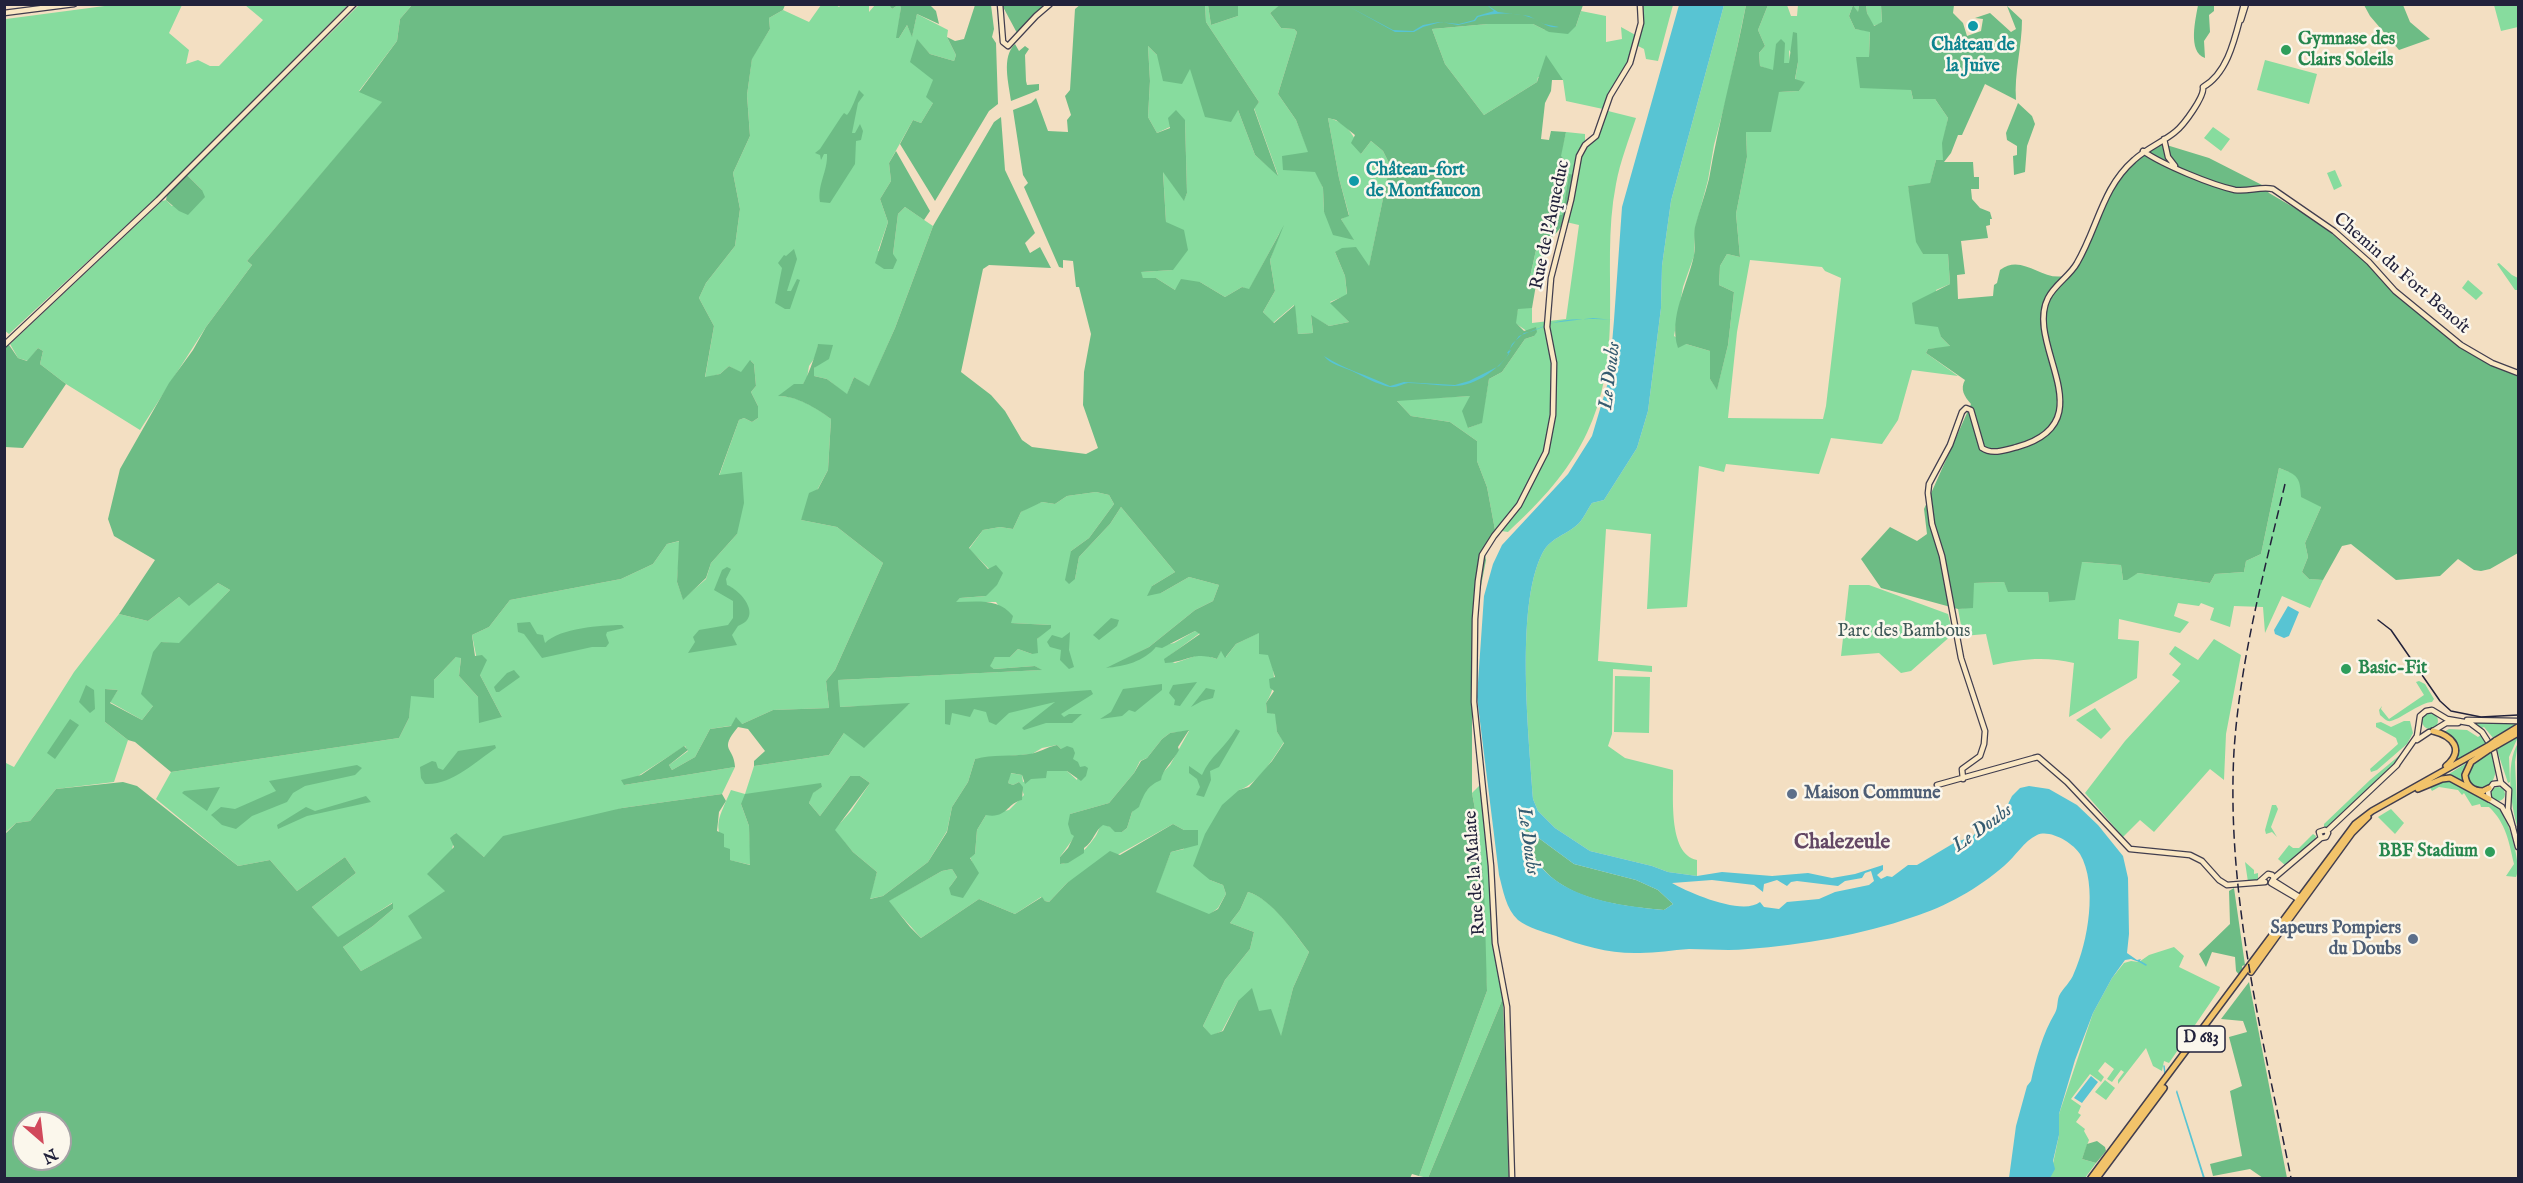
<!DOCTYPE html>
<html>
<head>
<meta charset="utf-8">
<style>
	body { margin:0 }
	#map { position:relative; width:2523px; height:1183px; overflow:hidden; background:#f3dfc2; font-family:"IM FELL English",serif }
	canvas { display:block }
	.frame { position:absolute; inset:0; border:6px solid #22223b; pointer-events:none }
	.north { position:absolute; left:12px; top:1111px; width:60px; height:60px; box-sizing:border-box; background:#fbf7ec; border:2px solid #a4a2a5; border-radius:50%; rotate:152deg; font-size:16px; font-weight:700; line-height:24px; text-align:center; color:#22223b }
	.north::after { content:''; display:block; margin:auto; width:21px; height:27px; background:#d1495b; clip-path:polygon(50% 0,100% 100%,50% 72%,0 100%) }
</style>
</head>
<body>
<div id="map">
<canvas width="2523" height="1183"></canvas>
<div class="frame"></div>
<div class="north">N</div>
</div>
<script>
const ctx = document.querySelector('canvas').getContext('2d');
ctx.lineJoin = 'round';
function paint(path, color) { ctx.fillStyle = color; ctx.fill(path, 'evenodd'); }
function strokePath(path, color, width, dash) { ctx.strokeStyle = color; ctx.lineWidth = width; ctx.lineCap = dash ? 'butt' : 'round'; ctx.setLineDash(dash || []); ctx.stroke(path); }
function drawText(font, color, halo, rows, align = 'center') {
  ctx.font = font + ' "IM FELL English",serif'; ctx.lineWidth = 5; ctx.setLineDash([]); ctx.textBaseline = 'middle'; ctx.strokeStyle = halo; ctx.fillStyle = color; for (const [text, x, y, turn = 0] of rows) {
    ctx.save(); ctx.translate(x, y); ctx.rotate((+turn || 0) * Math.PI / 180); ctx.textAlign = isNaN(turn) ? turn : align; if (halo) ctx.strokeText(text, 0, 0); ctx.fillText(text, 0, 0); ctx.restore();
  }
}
paint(new Path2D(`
	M112 5H182L169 33 189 50 186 64 198 60 210 66H219L263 20 245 5H348L158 196 9 334 4 330 5 23 6 19Z
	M359 5H412L400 19 397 41 359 91 383 102 247 261 252 265 206 327 140 430 66 384 40 364 43 351 38 348 28 361 18 358 10 344 162 201 166 200 172 206 202 190 187 175Z
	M821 5H836L839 7 841 5H869V12L875 5H889L892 9 898 5 901 7 897 38H899L907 25 912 36 917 14 948 30 947 37 956 55 954 61 930 54 917 40 933 80V103L921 123 913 120 889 163 891 181 880 199 888 222 878 251 893 254 898 214 905 207 933 226 895 328 869 387 854 377 847 395 827 379 814 376V368L822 361 818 345 816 356 809 366 807 378 803 384 779 396C798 396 817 408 831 419L828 470 801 520 837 527 883 563 835 670 826 681 829 708 773 710 742 724 710 729 695 757 672 770 669 765 688 751 685 746 624 785 735 767 722 794 622 808 484 857 455 833 445 891 423 938 361 971 343 947 373 926 393 909 392 903 338 938 312 907 356 873 345 857 297 891 270 860 238 866 156 799 171 772 399 738 409 718 410 696 434 680 456 657H461L459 676 478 697 502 717 480 675 472 635 489 627 510 600 621 579 653 564 667 544 680 541 677 582 683 599 706 579 711 563 737 534 719 476 739 420 744 418 752 422 758 418V406L751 392 756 386 754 364 751 361 741 373 729 366 720 374 705 378 714 326 699 298 706 283 735 246 740 209 733 173 750 136 747 95 752 58 770 29 769 18 783 10 809 22Z
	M1205 5H1208L1211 25 1238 16V5H1281L1270 13 1281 28 1294 29 1297 32 1278 94 1296 120 1323 188 1324 212 1353 240 1341 219 1349 215 1339 178 1328 118C1347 122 1355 136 1361 154L1371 141 1383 151 1390 165 1369 267 1335 252 1345 276 1347 295 1330 302 1349 322 1329 326 1311 316 1313 333 1298 334 1294 305 1273 323 1263 312 1275 291 1270 260 1280 232 1249 290 1242 287 1225 297 1200 282 1175 290 1156 278H1143L1140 272 1173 270 1166 222 1163 171 1184 200 1187 193 1185 120 1157 133 1148 117 1150 81 1148 46 1157 55 1190 68 1238 110 1255 155 1278 175 1254 108 1259 102 1206 22Z
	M1642 5H1673L1658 61 1646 59 1644 49 1636 45 1634 54 1604 110 1636 118C1629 139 1620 162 1616 184 1607 229 1611 275 1610 321 1608 417 1577 469 1508 532L1495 530 1487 487 1477 461V441L1450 422 1411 416 1396 400 1470 396 1468 428 1481 423 1489 379 1502 372 1525 339 1534 336 1515 323 1518 308H1532V323L1566 319 1579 225 1566 222 1569 175 1562 216 1558 215 1564 159 1560 156 1566 132 1585 134V144C1598 136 1600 124 1603 109L1566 101 1563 80 1538 77 1537 82 1484 115 1445 64 1432 29 1488 24H1533L1545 30 1576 26 1581 11 1606 16V42L1622 39 1621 27 1639 37Z
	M1724 5H1746L1727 96 1714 145 1708 180 1695 229 1694 256 1683 287 1674 336 1686 344 1710 351V379L1717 389 1728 345 1734 292 1719 285 1720 266 1727 254 1740 257 1736 214 1747 157 1746 132 1779 92 1799 91 1804 82 1795 80 1798 62 1789 50 1790 63 1773 71 1760 66 1759 53 1765 46 1758 30 1768 5H1787L1791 16H1797L1798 5H1859L1858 13 1853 5 1849 16 1855 29 1870 31 1869 57 1856 58 1911 90 1913 99H1935L1948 118 1943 143V160H1936L1930 184 1908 186 1923 254H1948L1950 284 1936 290 1941 337 1951 347 1928 349 1926 353 1958 376 1912 370 1898 420 1882 444 1831 438 1819 474 1726 464 1724 472 1699 466 1687 607 1647 609 1651 534 1606 529 1598 661 1652 666V672L1613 669 1612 734 1608 746 1625 758 1673 770C1674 793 1667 854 1697 860V876L1668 872 1652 866 1590 851 1555 828 1538 811 1533 799C1529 737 1515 608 1542 554 1550 538 1564 536 1577 525 1583 520 1587 510 1592 503L1604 500 1637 448 1648 411 1661 308 1662 266 1671 201ZM1750 260 1822 267 1825 271 1841 278 1826 406 1823 419 1728 418 1737 332Z
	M1866 5H1881L1882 23 1873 26 1867 13Z
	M2494 5H2518V27L2501 31Z
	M2265 60 2317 74 2309 104 2257 90Z
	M2213 127 2230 139 2221 151 2204 138Z
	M2335 170 2342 186 2334 190 2327 173Z
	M1547 243 1537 279 1530 277 1536 250Z
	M2499 263 2512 275 2518 278V290H2515L2497 264Z
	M2468 280 2483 293 2476 300 2462 288Z
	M2279 468 2295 474 2321 507 2305 543 2308 557 2302 572 2309 579 2323 580 2310 608 2282 596 2265 633 2263 607 2234 606 2230 627 2210 620 2214 608 2201 603 2199 606 2178 603 2174 616 2189 622 2180 633 2119 619 2118 639 2139 641 2137 678 2069 717 2074 663C2045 656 2022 659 1993 665L1986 634 1963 636 1958 609 1973 607V583L2004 582 2009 592H2048L2049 601 2082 562 2121 565 2123 580 2138 573 2210 583 2215 574 2244 572 2246 561 2261 554Z
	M1096 492 1109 495 1114 504 1089 538 1071 551 1075 579 1079 557 1110 524 1121 507 1175 572 1152 586 1161 593 1189 577 1219 585 1213 601 1195 610 1149 647 1108 668 1156 647 1174 643 1195 631 1200 633 1165 659 1175 663 1201 654 1217 659 1221 650 1226 657 1236 644 1260 632C1269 659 1283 677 1266 703L1267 712 1276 714 1277 732 1284 742C1273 759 1258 784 1239 790L1210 880 1223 885 1226 894 1218 908 1209 915 1155 892 1171 852 1184 849V830L1173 824 1067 883 1049 902 1045 901 1041 897 1015 914 979 899 921 938 888 901 942 871 952 869 957 877 949 888 973 864 970 857 975 854 977 830 986 815 1009 810 1024 795 1019 782 1013 785 1008 783 1010 773 1022 775 1023 782 1046 771H1067L1077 780 1080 768 1057 745 1042 748 1032 754 975 759 968 782 952 807 947 831 928 862 883 896 869 899 877 872 853 852 834 830 851 811 870 783 860 776H850L820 816 809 803 812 793 822 787 741 804 749 826 751 865 729 860C714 823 715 826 731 790L745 794 754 766 829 755 844 733 909 704 839 707 838 680 1041 670 1035 666 994 669 989 666 995 657H1010L1018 649 1032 654 1037 639 1051 625 1010 623 996 602H955L960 598 986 596 989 569 969 549 983 530 1000 527 1013 529 1021 512 1031 506 1042 502 1055 504 1067 496ZM1189 731 1170 765 1143 794 1141 801 1132 812 1127 828 1122 832 1103 824C1098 828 1099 831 1095 837 1087 848 1075 862 1061 864L1060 857 1075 836 1070 814 1109 803 1134 773 1140 761 1147 758 1162 739 1170 733Z
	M218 583 230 590 179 644 161 642 153 706 142 720 110 702 118 690 105 689V722L128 740 114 782 56 789 30 821 16 823 6 832 4 762 14 767 74 672 119 614 148 621 179 597 189 605Z
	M1849 585H1869L1948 614 1953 634 1911 671 1901 673 1879 653 1841 656Z
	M2214 639 2241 655 2226 734 2224 780 2210 769 2154 832 2140 820 2123 837 2085 793 2125 741 2180 681 2172 675 2181 664 2169 654 2175 646 2198 660Z
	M1615 676 1650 677 1649 733 1614 732Z
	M2419 681 2425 684 2434 699 2432 702C2420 702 2396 723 2388 721 2385 720 2383 717 2380 715L2379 710 2382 706 2381 709 2389 719 2424 695 2416 682Z
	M2095 708 2111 729 2101 739 2076 720Z
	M2422 721a8 8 0 1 1 16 0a8 8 0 1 1-16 0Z
	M2404 721H2410L2413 733 2407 744 2377 770 2371 772 2370 769 2398 744 2396 738 2376 727V723L2381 722 2391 727Z
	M2474 722H2518V725L2494 739 2484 727 2482 728Z
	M2449 729 2467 730 2478 737 2482 734 2487 743 2455 761 2458 753 2444 732Z
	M2518 737 2509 757 2510 782 2508 783 2497 750 2501 745Z
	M2518 743 2515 762 2518 829C2511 807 2505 764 2518 743Z
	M2490 751C2499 765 2498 785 2480 790 2452 776 2475 762 2490 751Z
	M2400 755H2402L2401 758 2330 826 2324 828V824L2370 780Z
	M2468 762 2463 774 2467 785 2444 777Z
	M2452 780 2503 811C2502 818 2507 821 2509 828 2513 839 2521 868 2516 877L2506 876 2514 864C2509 842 2506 823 2489 807H2481L2480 804 2472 806 2464 793 2462 795 2458 790 2439 787 2432 791 2429 786 2439 782Z
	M1480 785 1490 878 1496 963 1503 998 1428 1178 1419 1176 1487 991 1477 820 1472 793Z
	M2491 794a7 7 0 1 1 14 0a7 7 0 1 1-14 0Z
	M2272 805H2276L2278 809 2271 827 2277 837 2272 832 2266 834 2265 830Z
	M2391 809 2404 823 2395 834 2378 817Z
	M2313 834 2316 836 2315 840 2286 866 2278 859 2289 845 2293 848H2299Z
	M2245 862 2254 870V874L2258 873V881L2248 882Z
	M1248 892C1273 899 1293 932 1309 952L1293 988 1281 1038 1259 1011 1238 1001 1222 1031 1211 1036 1203 1026 1225 980 1250 949 1254 932 1230 923 1240 910Z
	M2174 947 2184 956 2179 967 2220 987 2219 990 2169 1063 2164 1061 2162 1071 2153 1066 2146 1048 2118 1084V1080L2124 1072 2121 1070 2112 1082 2107 1079 2114 1069 2105 1062 2098 1071 2104 1077 2101 1082 2090 1074 2071 1099 2081 1106 2078 1113 2081 1115 2076 1122 2085 1129 2084 1131 2089 1140 2082 1159 2096 1163 2085 1178H2050L2059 1135V1114L2093 1013 2112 978 2124 963 2131 961 2139 962 2149 955Z
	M2105 1080 2115 1088 2106 1100 2095 1092Z`), '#87dc9e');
paint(new Path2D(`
	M1081 4 1205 5 1206 22 1259 102 1254 109 1278 176 1255 155 1238 110 1231 122 1205 117 1190 69 1182 84 1163 81 1157 55 1148 46 1150 81 1148 117 1157 133 1170 128 1168 118 1176 110 1185 120 1187 193 1184 201 1163 172 1166 222 1184 230 1188 250 1173 270 1141 272 1143 278H1156L1175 290 1181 279 1200 282 1225 297 1242 287 1249 289 1284 225 1270 260 1275 291 1263 312 1274 323 1295 305 1298 334 1313 333 1311 315 1329 326 1349 322 1330 303 1347 294 1345 276 1335 252 1342 248 1356 247 1369 266 1390 165 1383 151 1371 141 1361 154 1351 143 1355 135 1336 120 1328 118 1339 178 1349 216 1341 219 1354 240 1333 235 1324 212 1323 188 1315 172 1283 170 1282 156 1308 152 1296 120 1278 94 1297 32 1294 29 1281 28 1270 13 1281 4 1583 5 1576 26 1568 34 1549 32 1533 24H1488L1432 29 1445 64 1484 115 1537 82 1546 55 1563 80H1552L1551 91 1545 103 1541 139 1549 140 1551 131 1566 132 1561 156 1564 159 1558 215H1562L1569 174 1575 175C1568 213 1570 227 1536 250L1530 277 1537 279 1532 308 1518 309 1516 323 1524 331 1536 327 1537 332 1534 336 1525 339 1502 372 1489 379 1482 423 1468 428 1462 411 1470 396 1397 401 1411 416 1450 422 1477 441V461L1487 487 1495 530 1484 550 1486 560 1475 617 1472 659V793L1477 820 1484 884 1487 991 1419 1176 1412 1174 1410 1178H5V834L16 823 30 821 56 789 123 782 137 786 238 866 270 860 297 891 345 857 356 873 312 907 338 937 393 903V909L373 926 343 947 361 971 422 938 408 916 445 891 427 874 454 847 450 838 456 833 484 857 503 836 622 808 722 794 726 801 719 812 717 831 724 834V847L730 849V860L750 865 749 826 741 804 745 794 821 783 822 787 813 793 809 803 820 816 850 776H860L870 783 835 830 853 852 877 872 870 899 883 896 928 862 947 832 952 807 968 782 975 759C993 754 1011 757 1029 754 1038 753 1047 747 1057 745L1061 749 1067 746 1073 748 1075 753 1073 759 1078 762 1080 767 1085 766 1088 768 1086 776 1081 781 1067 771H1047L1046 778 1031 779 1025 784 1022 775 1011 773 1008 783 1013 785 1019 782 1023 787 1022 800C1007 803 1007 819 986 815L977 830 975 854 970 858 979 873 963 898 951 895 949 888 957 877 952 869 942 871 889 901 910 927 921 938 979 899 1015 914 1042 897 1045 901 1049 902 1067 883 1110 851 1120 855 1173 824 1184 830H1198V845L1171 852 1156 892 1209 914 1218 909 1226 894 1223 885 1210 880 1193 866 1205 834 1222 805 1239 790 1249 787 1272 761 1284 743 1277 732 1275 714 1267 713 1266 703 1274 691 1270 688 1269 679 1275 677 1268 655 1259 654V633L1236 644 1225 658 1221 651 1217 659C1192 651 1189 662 1165 663L1164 659 1200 634 1195 631 1162 648 1156 647C1143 662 1125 666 1106 668L1149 647 1195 610 1213 601 1219 585 1189 577 1161 593 1147 596 1152 586 1175 572 1121 507 1110 524 1079 557 1075 579 1069 584 1065 580 1071 551 1089 538 1114 504 1109 495 1096 492 1067 496 1055 504 1042 502 1021 512 1013 529 1000 527 983 530 969 548 988 569 996 565 1003 573 997 585 986 596 960 598 956 602C978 602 998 598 1013 616L1011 623 1051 625V628L1037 639 1038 653 1032 654 1018 649 1010 657H995L990 666 994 669 1035 666 1042 670 838 680 840 707 910 703 864 748 844 733 829 755 754 766V761L765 751 748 729 738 727C718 751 734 746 735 767L624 785 621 780 641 775 684 746 688 750 669 765 672 770 695 757 710 729 731 726 736 717 742 724 773 710 829 708 826 681 835 670 883 563 837 527 801 520 809 493 818 489 828 470 831 419C816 408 797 396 778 396L794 384H803C808 376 816 354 818 344L833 345 829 359 814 368V376L827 379 847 394 854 377 869 386 895 328 933 226 994 122 1001 117 1005 170 1035 233 1025 243 1030 253 1040 247 1051 268 989 265 983 269 961 372 991 395 1005 411 1022 440 1032 447 1086 454 1098 448 1083 405 1084 372 1091 334 1079 287H1076L1073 261 1063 260V268L1059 267 1024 187 1028 183 1023 175 1013 110 1031 103 1036 98 1048 131 1068 132 1067 120 1071 115 1065 96 1070 90 1075 9ZM1248 892C1272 899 1294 933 1309 952L1293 988 1281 1036 1271 1009 1259 1011 1252 988 1238 1001 1223 1031 1211 1035 1203 1026 1225 980 1250 949 1254 932 1230 923 1240 910ZM24 1123H60V1159H24Z
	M412 5H785L783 10 769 18 770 29 752 59 747 95 750 136 733 173 740 209 735 246 706 283 699 298 714 326 705 377 720 374 729 366 741 372 750 360 754 364 756 386 751 392 758 406V418L752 422 744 418 739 420 719 475 742 472 744 503 737 534 711 563 706 578 683 600 677 582 679 541 667 544 653 564 621 579 510 600 489 627 472 635 475 656 482 655 487 660 480 675 502 717 479 723 478 697 459 676 461 658 456 657 434 680V698L411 696 409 718 399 738 171 772 135 742 128 740 105 722V689L118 690 110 703 142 720 153 706 141 694 153 652 161 642 179 643 230 590 218 583 189 606 179 597 148 621 119 614 155 560 114 536 108 519 120 469 169 383 193 350 206 327 252 265 247 261 382 102 359 92 397 41 400 19Z
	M889 5H930L936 11 939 24 917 14 912 37 907 25 899 38H896L901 7 898 5 892 9Z
	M975 5H991L994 29 992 37 996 43 998 104 989 111 935 201 900 144 913 120 921 123 933 103 926 97 933 80 910 62 917 39 930 54 954 61 956 55 947 37 955 41 964 39Z
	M1002 5H1044L1023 32 1017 33Z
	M1208 5H1238V16L1211 25Z
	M1746 5H1768L1758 30 1765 46 1759 53 1760 66 1773 70 1776 44 1781 39 1785 43 1784 63H1789L1793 32 1797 33 1798 62 1795 79 1805 82 1799 91 1779 92 1771 132H1746L1747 157 1736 214 1740 257 1727 254 1720 266 1719 285 1734 292 1728 345 1717 390 1710 379V351L1686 344 1678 348C1668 317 1688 285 1694 255 1696 246 1693 236 1695 227 1699 211 1705 195 1709 179 1719 121 1735 63 1746 5Z
	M1853 5 1858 12 1859 5H1866L1867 13 1874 26 1882 22 1881 5H1954L1953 13 1963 23 1967 36 1981 31 1983 19 1975 18 1990 13 2011 32 2016 29 2007 6 2022 20C2022 47 2014 73 2016 100L1985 84 1962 135H1958L1951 153 1944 162H1973L1974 177H1979V189H1971L1972 199 1980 208 1990 212 1992 219H1990V225L1986 226 1988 238 1961 241 1965 274 1957 275 1958 299 1993 296 1994 285 1997 283 2000 270C2022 253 2041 281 2064 276L2076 262 2107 189 2116 175 2160 143 2209 158 2262 185 2269 193 2317 221 2367 263 2388 287 2459 345 2485 361 2518 374V553L2490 569 2481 571 2474 570 2458 559 2440 576 2396 580 2351 544 2342 546 2323 580 2309 579 2302 572 2308 557 2305 543 2321 507 2301 497C2300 477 2298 475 2279 468L2261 554 2246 561 2244 572 2215 574 2210 583 2138 573 2127 580H2123L2121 565 2082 562 2075 600 2049 602 2048 592H2008L2004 582 1974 583 1973 608 1958 609 1881 588 1861 559 1890 527 1917 541 1927 534 1924 509 1971 404C1964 396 1960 389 1965 380L1926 353 1928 349 1950 346 1941 337 1938 327 1915 324 1912 303 1950 284 1948 254H1923L1916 242 1908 186 1930 183 1936 160H1943L1942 143 1948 118 1935 99H1913L1911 90 1860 88 1856 57H1869L1870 32 1855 29 1849 16Z
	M2198 5H2214V11L2209 15 2210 32 2204 41 2205 58C2187 52 2196 18 2198 5Z
	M2364 5H2403L2410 22 2430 39 2399 50 2370 16Z
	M1015 44 1019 51 1025 46 1029 49 1025 55 1026 81 1027 85 1039 84V90L1011 101C1009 84 1001 57 1015 44Z
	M859 90 864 95 858 103 852 133H855L860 124 863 131 861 140 856 141 855 164 830 203 820 202C817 185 828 171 827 154H824L821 160 820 155 815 153 820 149 841 117 844 113 847 115C851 111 856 97 859 90Z
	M2018 103 2032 116 2035 124 2027 146 2025 172 2014 175 2013 156 2017 155V146L2007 140 2006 133Z
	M896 151 930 211 924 220 905 207 898 214 893 254 897 260 893 269H884L875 263 888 222 880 199 891 181 889 163Z
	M187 175 202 190 205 197 188 215 179 211 166 200 167 195Z
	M794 249 797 259 787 291H791L797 279 800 280 790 309H785L775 303 782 268 778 263 784 255 786 256Z
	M7 342 18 358 27 361 38 348 43 351 40 364 66 384 23 448 5 447 4 345Z
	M727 567 731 569 726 579 727 585C742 591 763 617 738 626L732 635 737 645 688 653 695 642 693 637 699 630 728 625 733 618V601L714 590 722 570Z
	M1111 618 1119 620 1117 626 1099 640 1093 635Z
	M530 622 537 634 543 635 545 643C560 628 601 625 622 625L624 628 607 632 606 635 609 643 606 647H592L542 658 524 634 518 632 517 623Z
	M1070 632 1069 650 1074 667 1069 669 1060 660 1061 650 1050 647 1047 642 1052 635 1062 638Z
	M514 670 520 677 499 692H496L494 687 507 673Z
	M1197 682 1180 706 1174 705 1175 700 1169 693 1173 685Z
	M1162 684V690L1135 712 1129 710 1122 716 1100 719 1111 712 1123 689Z
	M86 685 94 690 95 709 90 713 79 702Z
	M1206 688 1215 690 1213 698 1202 701 1191 707Z
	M1091 690 1093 694 1061 714 1064 717 1069 714H1082L1072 723H1046L1024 730 1022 728 1055 702 1009 713 996 725 989 722 986 712 974 709 970 717 952 713 950 725 945 724V700Z
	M70 719 79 725 55 759 47 753Z
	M1236 729 1240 731 1219 767 1210 771 1211 780 1204 797 1196 795 1200 787 1197 779 1189 773V766L1202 775C1210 756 1226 747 1236 729Z
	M1189 730 1178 747 1179 750C1174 760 1162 770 1161 780 1147 786 1144 794 1139 807L1132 812 1127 828 1122 832H1115L1110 827 1103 825C1095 830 1094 841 1084 848V853L1068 863 1060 864V857L1068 848 1074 836 1071 834 1068 824 1070 814 1109 803 1134 773 1141 761 1147 758 1162 739 1170 733Z
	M495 745 496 748C476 761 451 786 425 784L421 778 420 767 432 761 436 762 438 768 443 770 458 751Z
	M357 765 362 768 355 775 305 786 293 793 287 802 252 816 236 829 222 825 211 815 221 807 235 809 276 791 269 781Z
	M220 787 207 811 182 793 184 791Z
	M366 796 371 802 307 816 278 829 277 825 306 807 315 811Z
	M1525 828 1574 864 1636 880 1658 890 1673 904 1664 910C1608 905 1535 896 1525 828Z
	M2234 888 2245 965 2242 966 2243 972 2240 976 2236 971 2235 957 2212 952 2206 967 2199 954 2230 924 2229 891Z
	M2249 982 2287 1178H2263L2250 1169 2213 1176 2210 1164 2242 1156 2230 1091 2242 1086 2229 1037 2247 1032 2243 1021 2221 1019Z
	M1503 998 1509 1178H1428Z
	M2097 1141 2105 1147 2106 1151 2096 1163 2082 1159 2087 1144Z`), '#6dbc85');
paint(new Path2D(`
	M1487 5 1498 12 1529 16 1544 24 1559 27C1546 29 1541 20 1529 17 1512 12 1494 13 1478 17L1475 21 1458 25 1441 22 1423 27 1414 32H1395L1346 5 1393 30 1413 31 1423 25 1439 22 1459 24 1474 20 1477 16 1494 11Z
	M1679 5H1724L1671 201 1662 266 1661 308 1648 411 1637 448 1604 500 1592 503C1587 510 1583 520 1577 525 1564 536 1550 538 1542 554 1515 608 1529 737 1533 799L1538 811 1555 828 1590 851 1652 866 1668 872 1697 876 1722 872 1772 876 1808 873 1832 878 1855 874 1883 865V870L1877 875 1881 879 1887 876 1892 877 1908 865H1917L1954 843 1973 836 1979 828 2006 808 2012 796 2020 788 2029 786 2049 789 2077 805 2098 825 2123 856 2128 878 2129 934 2127 953 2137 960 2141 959 2139 962 2131 959 2125 960 2112 978 2093 1013 2075 1060 2059 1114V1135L2053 1161 2055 1169 2050 1178H2009L2016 1126 2027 1086 2031 1081C2036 1058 2043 1033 2055 1013 2058 1008 2057 1001 2059 996 2063 988 2071 982 2074 973 2088 942 2098 885 2080 854 2073 843 2050 829 2037 835 2024 841 2015 857 2004 866 1979 888 1945 907 1913 917 1861 935 1803 945 1748 949 1729 951 1709 949 1689 949 1673 950 1656 953 1640 953 1610 954 1583 946 1556 936 1544 932 1528 928 1518 920 1506 909 1503 890 1499 875L1477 697 1484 596 1493 564 1502 545 1568 474 1592 436 1609 379 1614 320C1596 319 1574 318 1556 322 1545 325 1535 332 1524 333L1512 344 1509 351 1511 350C1501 368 1476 386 1454 386 1439 386 1423 383 1408 383 1402 384 1396 388 1390 387 1379 385 1362 376 1352 371 1342 367 1330 364 1324 356 1345 370 1368 375 1390 386L1404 382 1455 385 1469 381 1499 366 1509 354 1507 353 1519 336 1552 323 1593 318 1614 320 1622 207ZM1525 828 1574 864 1636 880 1658 890 1673 904 1664 910C1610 905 1533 895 1525 828ZM1871 871 1874 881 1869 885 1835 892 1819 899 1787 902 1779 909 1764 907 1760 902C1743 916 1689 893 1672 883L1712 880 1754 885 1763 892 1764 884 1777 880 1787 886 1791 882 1797 881 1838 886 1845 881 1862 878 1865 873Z
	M2288 606 2299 612 2289 636 2284 638 2275 634 2274 630Z
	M2091 1076 2098 1082 2082 1103 2074 1098Z
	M2177 1090 2205 1178H2203L2176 1092Z`), '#58c4d3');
strokePath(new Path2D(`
	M2139 961 2146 965
	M2164 1066 2165 1074`), '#58c4d3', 1.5);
const secondary = new Path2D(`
	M1000 4 1003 42 1008 46 1036 16 1050 4
	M4 13 74 4
	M2241 20 2246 4
	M2164 139 2168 157 2175 166
	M2143 151C2163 165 2212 185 2235 190 2248 192 2261 186 2273 189L2334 231 2369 262 2395 291 2461 345 2492 363 2518 373
	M4 345 158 200 354 4
	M2467 720 2518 721
	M2433 731 2446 723H2458
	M2417 740 2429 732
	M2034 758 2038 757 2067 782 2130 849 2190 855 2202 861 2219 880 2227 885 2265 882
	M2396 766 2417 736 2420 716 2426 711 2432 710 2447 719 2470 723 2482 732 2494 751 2501 783
	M1963 779 1962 769 1980 756 1984 744 1985 731 1961 658 1942 556 1932 524 1928 493 1929 484 1950 445 1962 412 1966 408 1971 410 1982 448C1992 455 2006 450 2017 447 2107 422 2024 345 2048 298 2055 284 2070 276 2077 263 2098 227 2102 188 2134 160 2147 148 2163 142 2175 132 2184 125 2205 96 2203 87 2230 72 2236 32 2244 4
	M1937 785 2034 758
	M2513 827 2502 807 2489 799 2488 791 2493 784 2501 783 2509 790 2508 809 2518 847
	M2327 831 2397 765
	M2274 881 2301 898
	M2259 882 2268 874 2272 875 2274 878
	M2271 883 2274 878 2321 838 2326 837 2328 833 2325 830 2319 832 2321 838
	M2271 883 2300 900
	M1512 1178 1507 1007 1495 943 1491 866 1474 702 1475 619 1478 581 1482 555 1494 536 1519 505 1546 452 1553 415 1554 363 1547 327 1551 278 1571 200 1579 156 1585 145 1596 136 1610 96 1630 63 1641 23 1640 4`);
const primary = new Path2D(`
	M2433 731C2453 736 2465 750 2446 766
	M2495 741 2518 727
	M2497 745 2518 733
	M2489 788 2483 791C2472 791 2466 785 2465 775L2471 762 2490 749
	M2418 789 2442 779 2450 778 2489 799
	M2288 921 2352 833 2368 817
	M2251 972 2282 929
	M2091 1178 2355 824 2372 811 2488 746
	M2097 1178 2164 1088`);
strokePath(secondary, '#413e4f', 7);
strokePath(primary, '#413e4f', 8);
strokePath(secondary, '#fae7c3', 4.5);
strokePath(primary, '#f2c36a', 5);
strokePath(new Path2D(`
	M2378 620 2391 630 2440 701 2451 711 2481 717 2518 715`), '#22223b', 1.5);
strokePath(new Path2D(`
	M2285 484C2264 572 2240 660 2234 751 2226 896 2263 1038 2291 1178`), '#22223b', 1.5, [9, 4.5]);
const primaryBridge = new Path2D(`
	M2488 746 2495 741
	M2490 749 2497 745`);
strokePath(primaryBridge, '#413e4f', 8, []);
strokePath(primaryBridge, '#f2c36a', 5);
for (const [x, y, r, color] of [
	[1973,26,6,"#0f9aa8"],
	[2286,50,6,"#2e9e5b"],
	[1354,181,6,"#0f9aa8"],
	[2346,669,6,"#2e9e5b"],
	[1792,794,6,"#5c6f8a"],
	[2490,852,6,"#2e9e5b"],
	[2413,939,6,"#5c6f8a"]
]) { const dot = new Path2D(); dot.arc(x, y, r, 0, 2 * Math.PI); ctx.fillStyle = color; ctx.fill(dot); strokePath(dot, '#fbf7ec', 2); }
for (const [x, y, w] of [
	[2201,1039,48]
]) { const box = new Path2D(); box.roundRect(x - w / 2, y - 13, w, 26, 4.5); ctx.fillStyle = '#fbf7ec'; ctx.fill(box); strokePath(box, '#22223b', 1.5); }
drawText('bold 16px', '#22223b', null, [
	["D 683",2201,1039]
]);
drawText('bold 18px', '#27864d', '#fbf7ec', [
	["Gymnase des",2298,40],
	["Clairs Soleils",2298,61],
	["Basic-Fit",2358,669],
	["BBF Stadium",2478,852,"right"]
], 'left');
drawText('bold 18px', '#0d838f', '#fbf7ec', [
	["Château de",1973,46],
	["la Juive",1973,67],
	["Château-fort",1366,171,"left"],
	["de Montfaucon",1366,192,"left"]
]);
drawText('18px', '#22223b', '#fbf7ec', [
	["Rue de l'Aqueduc",1551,225,-78],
	["Chemin du Fort Benoît",2401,274,41],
	["Rue de la Malate",1476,873,-94]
]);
drawText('18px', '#405a59', '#fbf7ec', [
	["Parc des Bambous",1904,632]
]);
drawText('bold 18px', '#4e5e75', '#fbf7ec', [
	["Maison Commune",1804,794],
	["Sapeurs Pompiers",2401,929,"right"],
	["du Doubs",2401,950,"right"]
], 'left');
drawText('italic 20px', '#355b70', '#fbf7ec', [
	["Le Doubs",1611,376,-83],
	["Le Doubs",1983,829,-36],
	["Le Doubs",1527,841,82]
]);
drawText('bold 21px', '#634764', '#fbf7ec', [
	["Chalezeule",1842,844]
]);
</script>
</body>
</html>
